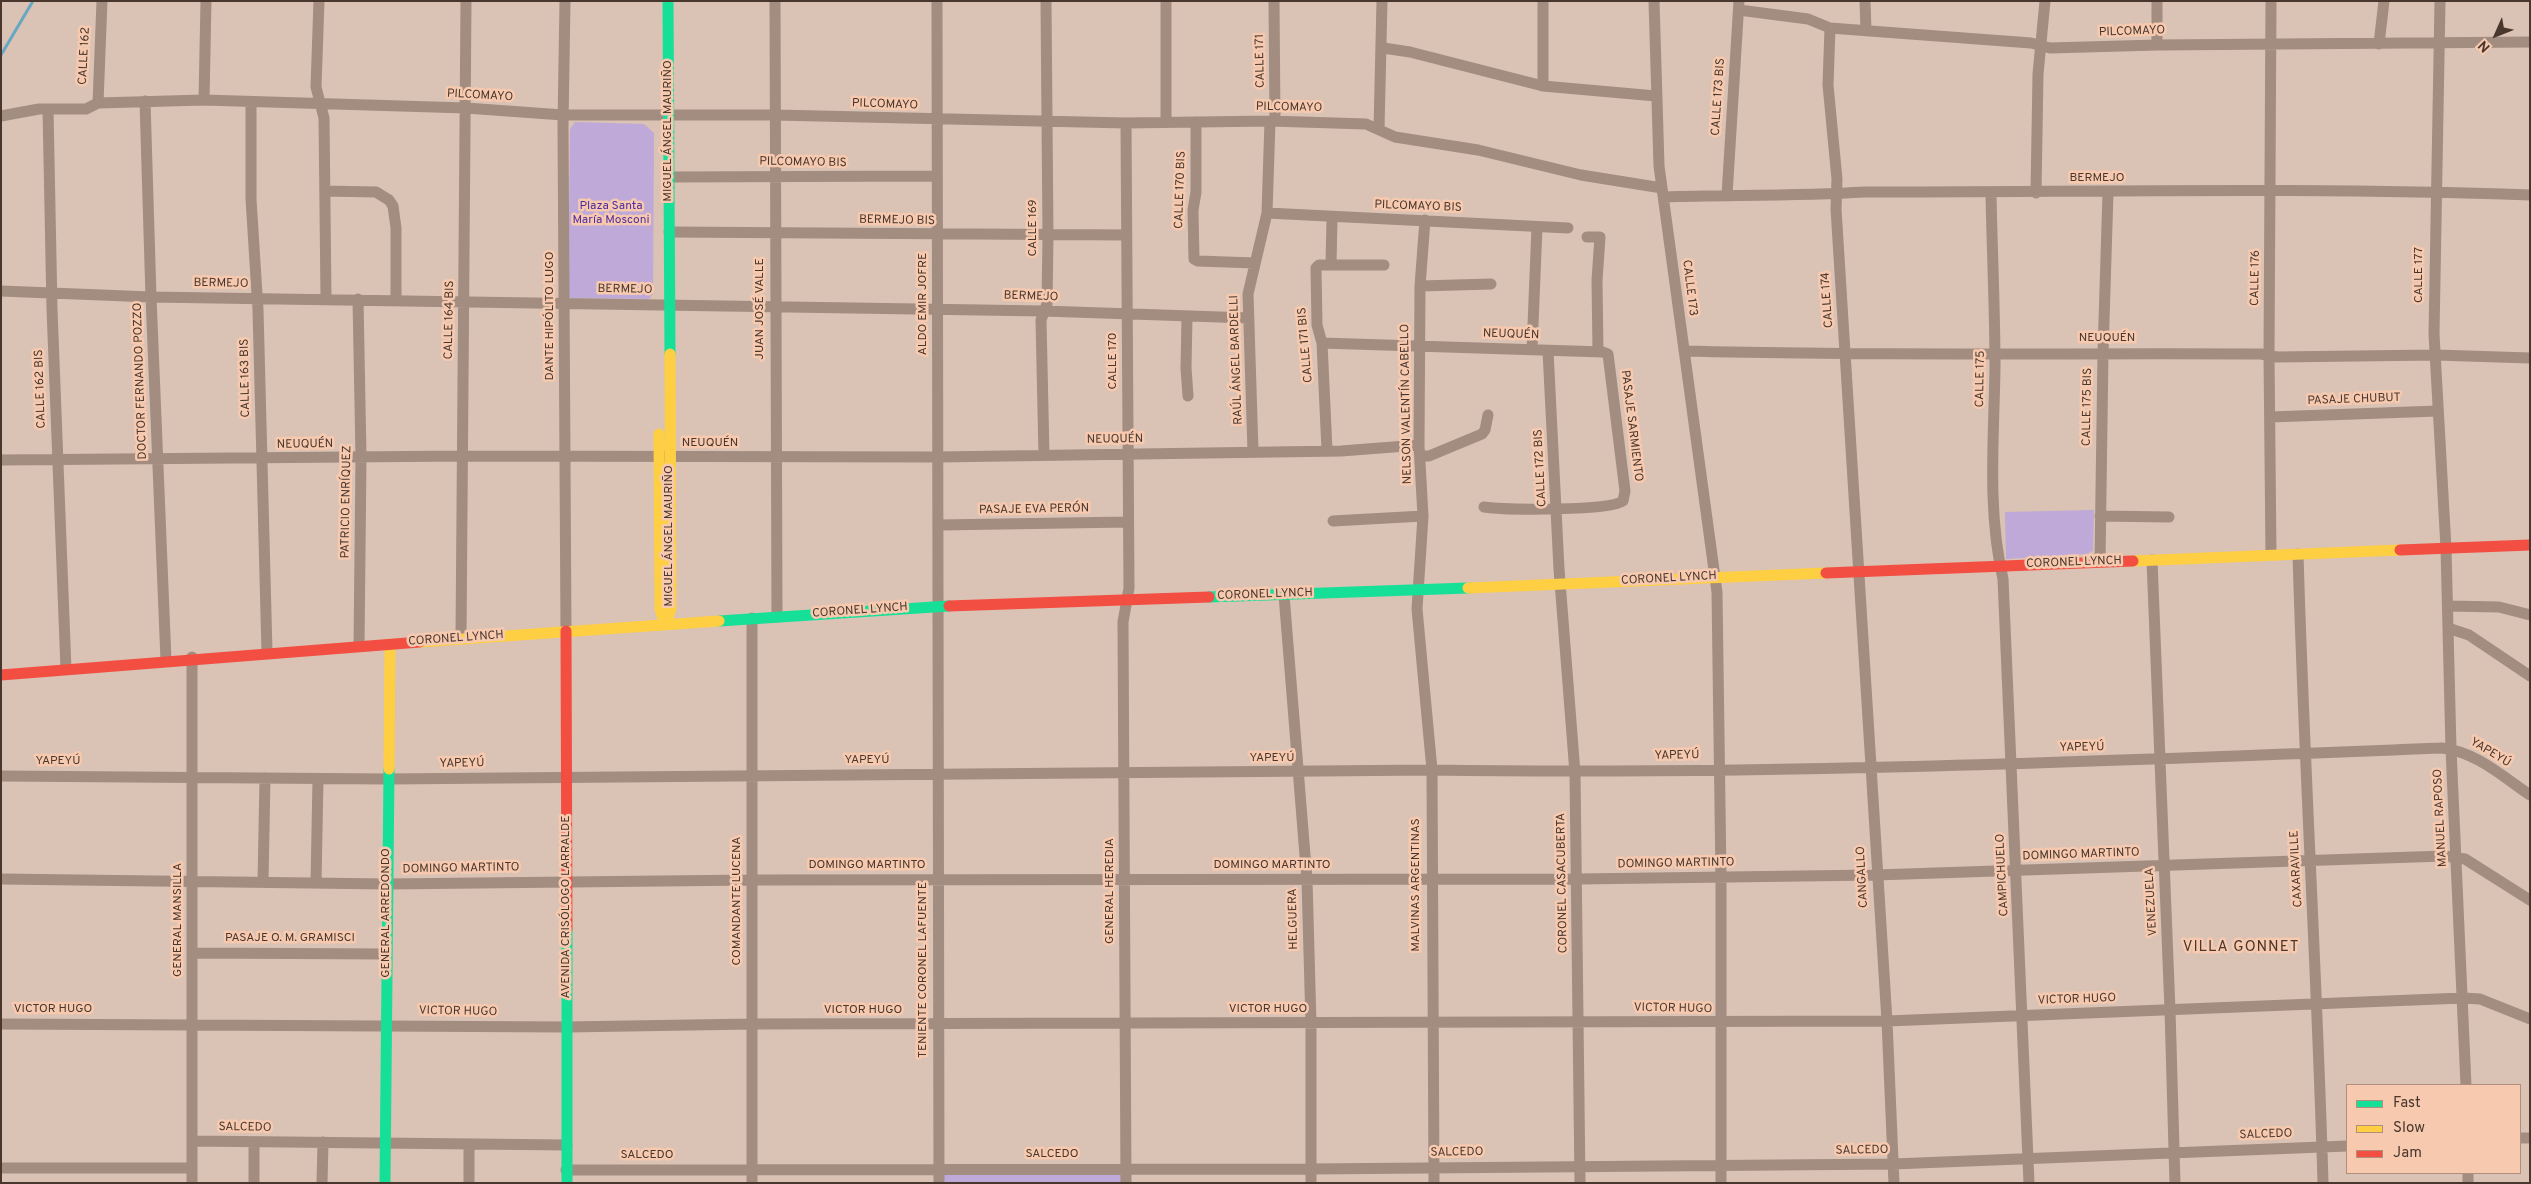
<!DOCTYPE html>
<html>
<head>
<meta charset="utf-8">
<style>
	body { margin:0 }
	#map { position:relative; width:2531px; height:1184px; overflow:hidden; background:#dac2b4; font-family:Overpass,sans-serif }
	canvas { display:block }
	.frame { position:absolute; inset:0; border:2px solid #49372d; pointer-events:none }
	.legend { position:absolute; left:2346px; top:1084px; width:175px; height:90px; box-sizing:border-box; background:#f7cab0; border:1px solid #b18f7c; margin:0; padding:6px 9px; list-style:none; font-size:15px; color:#49372d }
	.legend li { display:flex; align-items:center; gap:10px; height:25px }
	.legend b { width:25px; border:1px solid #b18f7c }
	.north { position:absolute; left:2471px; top:10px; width:50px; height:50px; -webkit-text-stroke:4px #f7cab0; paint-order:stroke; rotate:226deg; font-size:14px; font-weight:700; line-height:20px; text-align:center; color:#49372d }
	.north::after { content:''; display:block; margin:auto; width:18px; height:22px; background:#49372d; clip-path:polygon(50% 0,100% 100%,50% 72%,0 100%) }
</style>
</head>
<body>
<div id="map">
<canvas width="2531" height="1184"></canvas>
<div class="frame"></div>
<ul class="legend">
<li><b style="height:6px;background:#16e098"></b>Fast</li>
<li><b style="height:6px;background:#ffcf43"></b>Slow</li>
<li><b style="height:6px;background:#f24e42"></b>Jam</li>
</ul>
<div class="north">N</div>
</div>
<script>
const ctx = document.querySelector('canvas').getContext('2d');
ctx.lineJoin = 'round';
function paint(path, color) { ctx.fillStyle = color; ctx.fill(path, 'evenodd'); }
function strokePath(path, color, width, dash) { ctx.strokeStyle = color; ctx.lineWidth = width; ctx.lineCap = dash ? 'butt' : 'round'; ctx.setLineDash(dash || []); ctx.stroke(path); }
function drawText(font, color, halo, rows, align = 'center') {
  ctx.font = font + ' Overpass,sans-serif'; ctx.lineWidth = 5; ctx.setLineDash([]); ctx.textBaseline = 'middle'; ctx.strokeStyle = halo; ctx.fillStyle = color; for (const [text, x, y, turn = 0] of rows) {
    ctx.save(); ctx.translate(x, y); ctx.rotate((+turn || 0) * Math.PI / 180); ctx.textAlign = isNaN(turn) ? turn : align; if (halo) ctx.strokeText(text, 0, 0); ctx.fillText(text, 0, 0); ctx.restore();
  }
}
paint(new Path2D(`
	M575 122 644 124 654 133 653 294 649 299 570 298 568 295 570 129Z
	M2094 510 2093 551 2086 554 2006 559 2005 512Z
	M939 1169H1127L1126 1183H939Z`), '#bea9d8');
strokePath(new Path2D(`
	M1 55 33 1`), '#66a7c2', 3);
strokePath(new Path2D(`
	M319 1 316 87 324 118 326 298
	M565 1 563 125 566 631
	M775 1 777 617
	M937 1 939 1183
	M1274 1 1275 121
	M1654 1 1659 166 1717 592 1721 877V1183
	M1865 1 1866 30
	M2271 1 2269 355 2271 554
	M2440 1 2434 334 2446 548 2451 749 2466 1085
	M1739 10 1808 19 1830 28 2031 43 2050 48 2157 45 2530 42
	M1830 28 1828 85 1837 179 1836 209 1887 1021 1894 1183
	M2379 44 2384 1
	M2157 45V1
	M1383 48 1410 52 1543 86 1656 96
	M1543 86V1
	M204 100 206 1
	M145 101 151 297 166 660
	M98 103 204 100 466 108 563 115H775L1126 123 1270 121 1366 124 1395 137 1478 150 1581 175 1662 188
	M251 103V199L258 310 267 652
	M48 109 52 309 66 669
	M1 116 39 109H86L98 103 102 1
	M1166 122V1
	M1196 122V192L1193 210 1194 259 1198 261 1255 263
	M1379 129 1382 1
	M669 177 937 176
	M325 191 376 192 389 200 393 206 396 228V300
	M1991 193C1992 251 1995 309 1995 367 1994 438 1987 510 2003 579L2029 1183
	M2036 193 2038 74 2045 1
	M1727 195 1739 1
	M1664 197C1731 195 1798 196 1865 192 2087 192 2309 187 2530 195
	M1267 213 1568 228
	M1425 220 1420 286 1419 445 1423 516 1417 609 1432 770 1434 1183
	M669 232 1126 235
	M1587 237H1600L1597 280 1598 352
	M1331 265 1332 218
	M1420 286 1491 284
	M1 291 151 297 1044 311 1249 318
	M358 299 361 457 359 646
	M1187 317 1186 368 1188 396
	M1322 343 1603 352 1608 354 1625 491 1623 501C1610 511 1505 510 1484 507
	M1532 349 1537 227
	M1548 351 1559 569 1575 773 1580 1183
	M1684 351C1876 356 2069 353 2261 354L2277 357 2436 355 2530 358
	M2270 417 2438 411
	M1327 450 1322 343 1317 325 1316 268 1319 265H1384
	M1253 451 1248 294 1267 213 1270 121
	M1044 455 1041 320 1047 304 1048 236 1046 1
	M1421 456H1429L1482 434 1485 430 1488 415
	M1 460 463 456 938 457 1341 451 1419 445
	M2100 516 2169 517
	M1333 521 1423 516
	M939 525 1128 522
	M2298 554C2304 763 2317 973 2323 1183
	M2152 560 2170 1010 2175 1183
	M2100 561 2103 353 2108 193
	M1284 595 1307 880 1311 1024V1183
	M2448 606 2499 607 2530 615
	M752 618V1183
	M2448 628 2469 635 2530 676
	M461 638 466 1
	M1 776 387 779 1432 770C1769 775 2106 761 2442 748 2476 752 2502 776 2530 795
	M1 879 387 884 752 880 1578 879 1876 875 2445 856 2465 859 2530 900
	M263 882 265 778
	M316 883 318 779
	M193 953 386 954
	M1 1024 567 1027 752 1024 1887 1021 2463 998 2480 999 2530 1019
	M2520 1138H2530
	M192 1141 567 1145
	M254 1142V1183
	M1 1168H192
	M566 1170 1310 1169 1893 1164 2347 1146
	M2468 1173V1183
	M192 1183V657
	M322 1183 323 1142
	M469 1183V1144
	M1126 1183 1123 622 1129 588 1126 123`), '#a38c80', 11);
strokePath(new Path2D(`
	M668 1 670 354
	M1209 597 1468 588
	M719 621 949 606
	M567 929V1183
	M385 1183 389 769`), '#16e098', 11);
strokePath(new Path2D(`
	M659 434 660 609 665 625
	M2133 561 2400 550
	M1468 588 1826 573
	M665 625 671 609 670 354
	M420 642 719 621
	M389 769 390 644`), '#ffcf43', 11);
strokePath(new Path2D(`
	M2400 550 2530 545
	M1826 573 2133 561
	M949 606 1209 597
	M566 631 567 929
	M1 675 420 642`), '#f24e42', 11);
drawText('12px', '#49372d', '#f7cab0', [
	["PILCOMAYO",2132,32,-2],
	["CALLE 162",85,56,-87],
	["CALLE 171",1261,61,-91],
	["PILCOMAYO",480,96,3],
	["CALLE 173 BIS",1719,97,-86],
	["PILCOMAYO",885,105,2],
	["PILCOMAYO",1289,108,1],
	["MIGUEL ÁNGEL MAURIÑO",669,131,-90],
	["PILCOMAYO BIS",803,163,1],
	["BERMEJO",2097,179],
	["CALLE 170 BIS",1181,190,-88],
	["PILCOMAYO BIS",1418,207,2],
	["BERMEJO BIS",897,221,1],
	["CALLE 169",1034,228,-90],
	["CALLE 177",2420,275,-90],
	["CALLE 176",2256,278,-89],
	["BERMEJO",221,284,1],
	["CALLE 173",1689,288,83],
	["BERMEJO",625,290,1],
	["BERMEJO",1031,297,2],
	["CALLE 174",1828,300,-94],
	["ALDO EMIR JOFRE",924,304,-90],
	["JUAN JOSÉ VALLE",761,309,-90],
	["DANTE HIPÓLITO LUGO",551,316,-90],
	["CALLE 164 BIS",450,320,-89],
	["NEUQUÉN",1511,335,2],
	["NEUQUÉN",2107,339],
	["CALLE 171 BIS",1306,345,-95],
	["RAÚL ÁNGEL BARDELLI",1237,360,-92],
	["CALLE 170",1114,361,-90],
	["CALLE 163 BIS",246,378,-91],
	["CALLE 175",1981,379,-89],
	["DOCTOR FERNANDO POZZO",141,381,-92],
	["CALLE 162 BIS",41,389,-92],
	["PASAJE CHUBUT",2354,400,-2],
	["NELSON VALENTÍN CABELLO",1407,404,-91],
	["CALLE 175 BIS",2088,407,-89],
	["PASAJE SARMIENTO",1631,426,83],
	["NEUQUÉN",1115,440,-1],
	["NEUQUÉN",710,444],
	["NEUQUÉN",305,445,-1],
	["CALLE 172 BIS",1541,468,-93],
	["PATRICIO ENRÍQUEZ",347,502,-89],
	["PASAJE EVA PERÓN",1034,510,-1],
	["MIGUEL ÁNGEL MAURIÑO",670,536,-90],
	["CORONEL LYNCH",2074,563,-2],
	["CORONEL LYNCH",1669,579,-3],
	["CORONEL LYNCH",1265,595,-2],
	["CORONEL LYNCH",860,611,-4],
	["CORONEL LYNCH",456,639,-4],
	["YAPEYÚ",2082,748,-1],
	["YAPEYÚ",2490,753,31],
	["YAPEYÚ",1677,756,-1],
	["YAPEYÚ",1272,759],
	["YAPEYÚ",867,761],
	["YAPEYÚ",58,762],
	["YAPEYÚ",462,764,-1],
	["MANUEL RAPOSO",2441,818,-93],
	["DOMINGO MARTINTO",2081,855,-2],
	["DOMINGO MARTINTO",1676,864,-1],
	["DOMINGO MARTINTO",867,866],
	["DOMINGO MARTINTO",1272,866],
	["DOMINGO MARTINTO",461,869,-1],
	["CAXARAVILLE",2297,869,-93],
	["CAMPICHUELO",2003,875,-93],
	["CANGALLO",1863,877,-93],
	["CORONEL CASACUBERTA",1563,883,-91],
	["MALVINAS ARGENTINAS",1417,885,-90],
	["GENERAL HEREDIA",1111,891,-90],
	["COMANDANTE LUCENA",738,901,-90],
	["VENEZUELA",2152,902,-93],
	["AVENIDA CRISÓLOGO LARRALDE",567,907,-90],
	["GENERAL ARREDONDO",387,913,-90],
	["HELGUERA",1294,919,-91],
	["GENERAL MANSILLA",179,920,-90],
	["PASAJE O. M. GRAMISCI",290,939],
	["TENIENTE CORONEL LAFUENTE",924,970,-90],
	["VICTOR HUGO",2077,1000,-2],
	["VICTOR HUGO",1673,1009,1],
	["VICTOR HUGO",53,1010],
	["VICTOR HUGO",1268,1010],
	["VICTOR HUGO",863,1011],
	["VICTOR HUGO",458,1012,1],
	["SALCEDO",245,1128,1],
	["SALCEDO",2266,1135,-2],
	["SALCEDO",1862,1151,-1],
	["SALCEDO",1457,1153,-1],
	["SALCEDO",1052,1155],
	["SALCEDO",647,1156]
]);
drawText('12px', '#4f2c9d', '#f7cab0', [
	["Plaza Santa",611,207],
	["María Mosconi",611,221]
]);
ctx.letterSpacing = '1px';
drawText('15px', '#49372d', '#f7cab0', [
	["VILLA GONNET",2241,948]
]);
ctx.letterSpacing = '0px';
</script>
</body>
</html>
